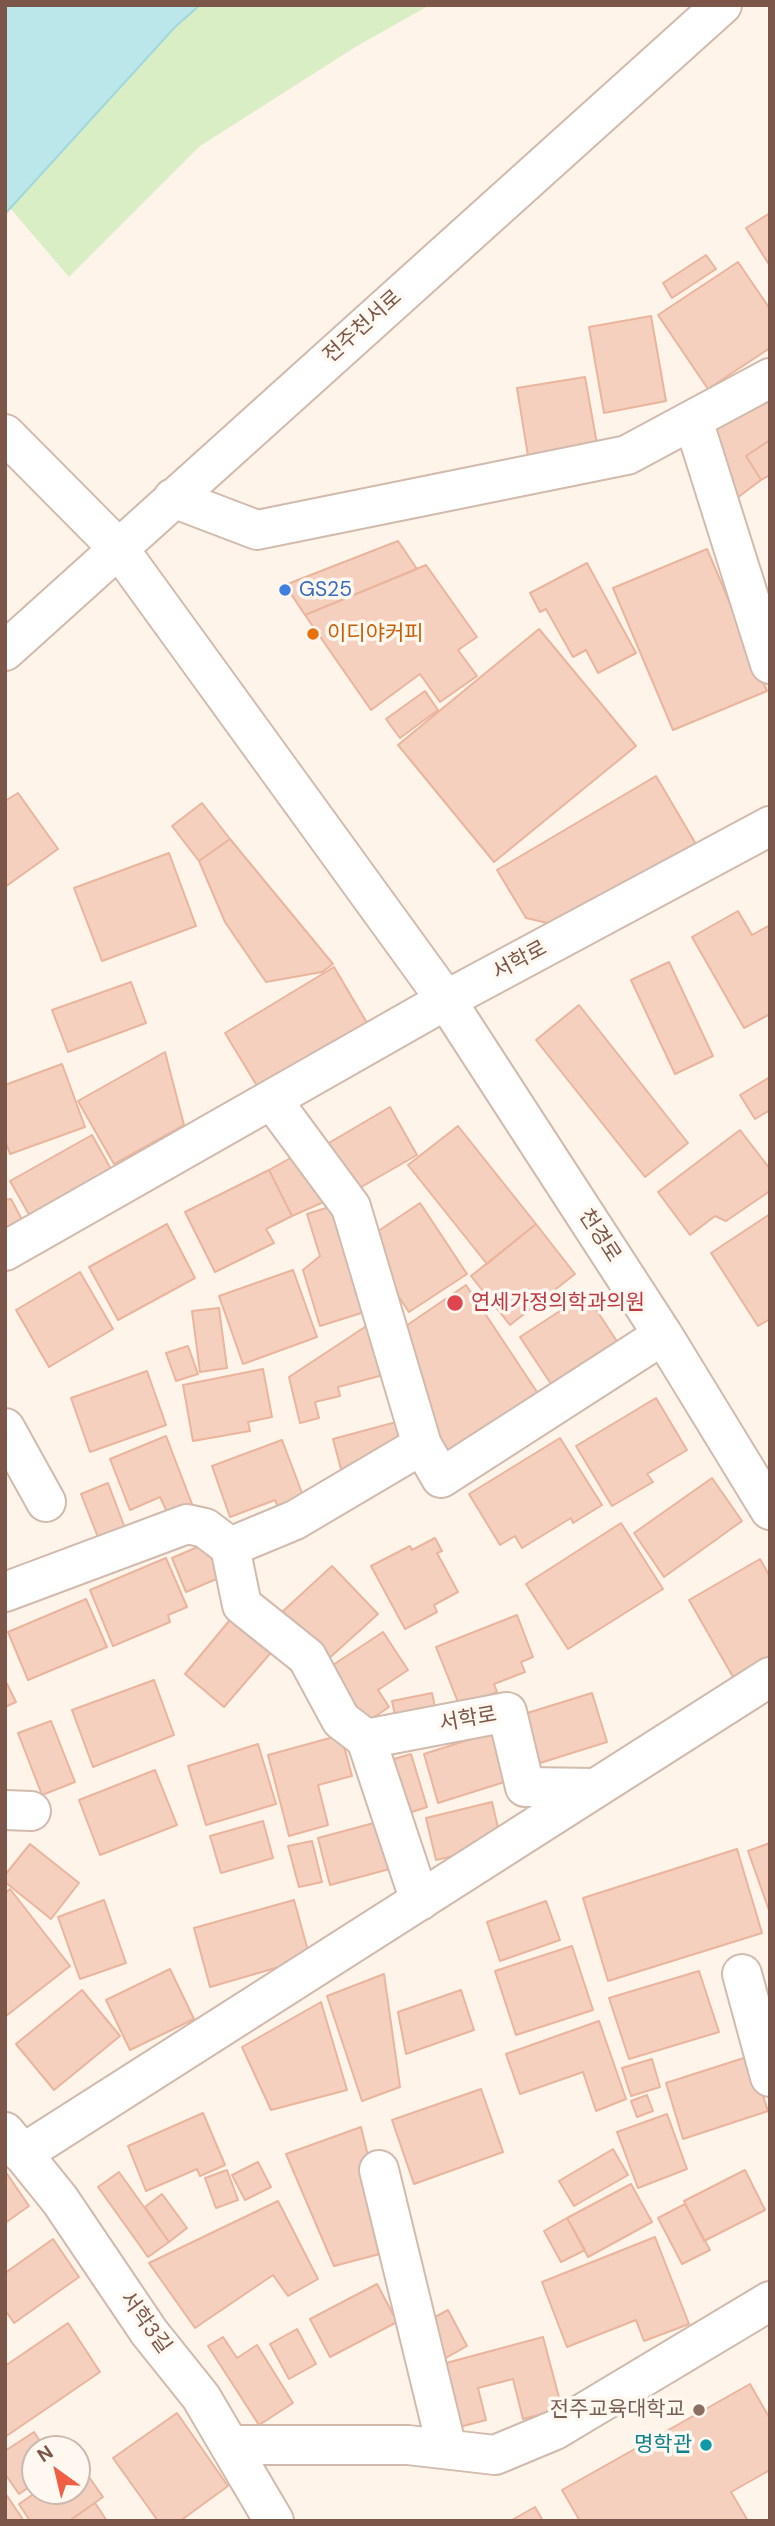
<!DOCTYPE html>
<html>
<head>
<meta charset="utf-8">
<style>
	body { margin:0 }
	#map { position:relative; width:775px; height:2526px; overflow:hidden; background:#fef4e9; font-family:"DM Sans",sans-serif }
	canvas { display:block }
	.frame { position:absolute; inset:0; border:7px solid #7c5749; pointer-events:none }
	.north { position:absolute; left:21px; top:2435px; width:70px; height:70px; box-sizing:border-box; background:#fff8f1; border:2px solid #cbb8ae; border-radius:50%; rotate:326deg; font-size:19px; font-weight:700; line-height:28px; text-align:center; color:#7c5749 }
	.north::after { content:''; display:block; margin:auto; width:24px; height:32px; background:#f05e46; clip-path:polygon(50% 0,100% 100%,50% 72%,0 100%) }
</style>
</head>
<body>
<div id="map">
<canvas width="775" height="2526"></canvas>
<div class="frame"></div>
<div class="north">N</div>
</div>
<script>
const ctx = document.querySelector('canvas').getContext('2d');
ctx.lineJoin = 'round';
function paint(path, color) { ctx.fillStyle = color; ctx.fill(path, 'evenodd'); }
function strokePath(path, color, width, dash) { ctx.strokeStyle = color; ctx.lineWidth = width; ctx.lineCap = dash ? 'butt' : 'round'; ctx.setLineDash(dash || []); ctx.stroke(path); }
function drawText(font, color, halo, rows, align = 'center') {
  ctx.font = font + ' "DM Sans","Noto Sans KR",sans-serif'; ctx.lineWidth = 7; ctx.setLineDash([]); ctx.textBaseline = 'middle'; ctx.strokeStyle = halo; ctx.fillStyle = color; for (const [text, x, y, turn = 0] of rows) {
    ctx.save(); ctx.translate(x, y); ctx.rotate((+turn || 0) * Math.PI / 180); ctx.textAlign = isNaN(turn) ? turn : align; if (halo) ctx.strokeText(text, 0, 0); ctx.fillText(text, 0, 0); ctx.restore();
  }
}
paint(new Path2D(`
	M200 5H430L357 46 200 146 69 277 10 208 175 27Z`), '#d9eec5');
const water = new Path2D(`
	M5 5H200L175 27 5 214Z`);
paint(water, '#bbe7ea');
strokePath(water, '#a0d8dd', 2);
const building = new Path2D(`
	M770 213V266L746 228Z
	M706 255 716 269 672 298 663 283Z
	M738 262 770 309V348L708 389 658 315Z
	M651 316 666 401 604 413 589 327Z
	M585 377 597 444 528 456 517 388Z
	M770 384V440L746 456 761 480 733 501 706 424Z
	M770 440V475L761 480 746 456Z
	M398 541 417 569 305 615 285 585Z
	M707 549 767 691 673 730 613 588Z
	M587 563 636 653 598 673 586 650 573 657 546 609 540 612 530 593Z
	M426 565 477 637 458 650 477 676 440 702 420 674 371 710 305 615Z
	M539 629 636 746 494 862 398 745Z
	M425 691 438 710 400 738 386 719Z
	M656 776 700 851 569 928 526 918 497 870Z
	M18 793 58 849 5 887V801Z
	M202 803 230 839 199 861 172 826Z
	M230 839 333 964 322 972 266 982 225 922 199 861Z
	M169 853 196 926 102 961 74 888Z
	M738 911 752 935 770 925V1014L744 1028 692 937Z
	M669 962 713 1056 675 1074 631 980Z
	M334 967 373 1033 265 1099 225 1033Z
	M131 982 146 1023 68 1052 52 1010Z
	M579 1005 688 1143 645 1177 536 1040Z
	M165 1052 184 1125 114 1164 78 1101Z
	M62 1064 85 1127 10 1154 5 1140V1085Z
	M770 1077V1110L755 1119 740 1095Z
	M390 1107 417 1155 349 1194 322 1147Z
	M458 1126 536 1224 487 1264 408 1165Z
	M740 1130 770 1169V1191L726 1221 715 1216 690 1235 658 1192Z
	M92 1135 116 1178 35 1225 10 1181Z
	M303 1151 328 1200 292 1216 269 1170Z
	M269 1170 292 1216 266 1229 274 1243 215 1272 185 1212Z
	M11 1199 27 1229 5 1241V1200Z
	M342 1203 374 1309 320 1326 303 1270 320 1256 307 1214Z
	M420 1203 467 1274 409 1312 362 1242Z
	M770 1214V1319L758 1326 711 1253Z
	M167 1224 195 1278 118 1320 89 1267Z
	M536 1224 575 1274 510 1325 471 1276Z
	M293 1270 317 1337 243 1364 219 1296Z
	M80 1272 113 1329 49 1367 16 1310Z
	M466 1285 543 1401 444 1467 403 1328Z
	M586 1294 618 1343 553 1387 520 1337Z
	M219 1308 227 1368 200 1372 192 1311Z
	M374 1321 387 1374 338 1387 340 1396 315 1402 319 1418 300 1423 289 1377Z
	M188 1346 198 1374 176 1381 166 1353Z
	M263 1369 272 1417 248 1422 250 1431 193 1441 183 1385Z
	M147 1371 166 1425 90 1452 71 1398Z
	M656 1398 687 1450 647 1474 653 1482 612 1506 576 1446Z
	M400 1421 408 1450 341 1469 333 1439Z
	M166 1436 192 1504 168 1514 160 1497 130 1510 110 1459Z
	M560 1438 602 1505 573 1523 571 1518 522 1548 515 1536 500 1545 469 1494Z
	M282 1440 305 1501 279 1510 275 1500 230 1517 212 1466Z
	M712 1478 742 1521 664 1577 634 1533Z
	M108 1483 129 1539 103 1550 81 1494Z
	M621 1523 663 1589 568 1649 526 1584Z
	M435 1538 442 1551 437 1553 458 1592 434 1605 437 1612 405 1629 371 1566 410 1546 412 1550Z
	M207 1543 221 1577 186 1592 172 1558Z
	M166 1558 187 1607 168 1615 170 1622 113 1646 90 1590Z
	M760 1559 770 1577V1663L736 1682 689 1600Z
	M332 1566 378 1614 326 1661 281 1613Z
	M86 1599 107 1647 28 1680 8 1632Z
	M234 1615 274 1649 224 1707 185 1674Z
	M517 1615 533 1657 521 1662 525 1672 494 1684 497 1692 460 1707 436 1647Z
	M383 1632 408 1670 378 1690 389 1707 367 1722 330 1667Z
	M5 1680 16 1702 5 1707Z
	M154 1680 174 1735 93 1767 72 1710Z
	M432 1693 437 1717 397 1724 392 1701Z
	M592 1693 607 1742 540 1763 524 1714Z
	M51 1721 75 1782 42 1795 18 1733Z
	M499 1730 514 1779 438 1803 424 1754Z
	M341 1735 352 1776 318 1785 328 1825 289 1836 268 1755Z
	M258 1744 276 1804 206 1825 188 1766Z
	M411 1754 427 1807 403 1815 387 1761Z
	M155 1770 177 1825 100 1855 79 1800Z
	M492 1802 502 1845 436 1860 426 1818Z
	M385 1820 397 1867 330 1885 318 1838Z
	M263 1821 273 1858 221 1873 210 1836Z
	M312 1841 322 1882 299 1887 288 1846Z
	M770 1843V1913L748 1851Z
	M30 1844 79 1883 51 1919 5 1882V1875Z
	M737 1849 762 1933 608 1981 583 1898Z
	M10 1889 70 1966 6 2016 5 1893Z
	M104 1900 126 1963 80 1979 58 1917Z
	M294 1900 310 1958 210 1987 194 1928Z
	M546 1901 560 1940 500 1961 487 1922Z
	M572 1946 593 2010 516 2035 495 1971Z
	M170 1969 194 2019 130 2050 106 2000Z
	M699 1971 719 2032 629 2059 609 1998Z
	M384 1974 400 2087 362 2101 327 1996Z
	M82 1990 120 2036 54 2090 16 2044Z
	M461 1990 474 2030 406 2054 398 2012Z
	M321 2002 347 2090 271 2110 242 2047Z
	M599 2021 626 2099 596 2111 583 2072 520 2094 506 2054Z
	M750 2056 768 2111 683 2139 666 2083Z
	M652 2059 660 2087 631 2096 622 2068Z
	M481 2089 503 2152 414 2184 392 2120Z
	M647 2095 653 2111 637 2117 631 2101Z
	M203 2113 225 2165 200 2176 197 2169 146 2191 128 2146Z
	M667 2114 687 2169 638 2188 617 2132Z
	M361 2127 391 2251 334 2266 286 2154Z
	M613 2149 628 2175 574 2206 559 2181Z
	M258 2162 271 2187 245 2200 232 2175Z
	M227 2170 238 2200 216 2208 205 2178Z
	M745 2170 765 2210 704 2241 684 2201Z
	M5 2171 29 2206 5 2223Z
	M119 2172 169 2242 148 2257 98 2187Z
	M631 2184 652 2222 588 2257 567 2218Z
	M162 2194 187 2228 169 2242 145 2207Z
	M278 2201 318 2279 288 2296 273 2275 195 2328 149 2263Z
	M685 2204 710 2250 682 2264 658 2218Z
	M567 2218 585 2250 561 2262 544 2231Z
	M655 2237 689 2324 644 2341 636 2320 567 2347 542 2282Z
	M53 2239 79 2277 14 2323 5 2310V2273Z
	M377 2284 397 2322 330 2357 310 2319Z
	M448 2310 467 2346 444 2359 424 2323Z
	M68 2323 100 2372 5 2437V2366Z
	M297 2329 316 2364 289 2379 270 2344Z
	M223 2337 237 2358 257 2345 293 2403 259 2425 208 2346Z
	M543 2337 562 2409 523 2419 513 2379 478 2388 486 2420 452 2429 435 2366Z
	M750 2384 770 2419V2470L731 2492 748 2521H580L562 2490Z
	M177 2413 228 2486 180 2521H158L113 2458Z
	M34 2432 45 2449H35V2483L19 2494 5 2474V2451Z
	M79 2463 103 2497 69 2521H30L19 2504 38 2491H77V2464Z
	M5 2493 24 2521H5Z
	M95 2503 107 2521H69Z
	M535 2507 543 2521H510Z`);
paint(building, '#f6d0be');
strokePath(building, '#eab49d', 2);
const minor = new Path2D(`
	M693 420 770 664
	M5 434 119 549 446 1000 663 1335 770 1510
	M173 498 257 530 627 455 770 378
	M5 651 722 5
	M272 1100 351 1207 422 1445
	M5 1251 446 1000 770 826
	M5 1428 46 1502
	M230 1547 295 1520 422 1445 441 1478 663 1335
	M5 1592 187 1524 205 1528 230 1547 242 1605 307 1657 341 1720 366 1739 420 1901
	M366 1739 507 1712 525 1787 596 1788
	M5 1810 31 1811
	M742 1974 770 2077
	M5 2132 60 2200 149 2332 201 2397 274 2521
	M22 2154 770 1677
	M379 2170 447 2449
	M229 2445H408L495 2455 555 2430 770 2301`);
strokePath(minor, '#d2baad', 42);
strokePath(minor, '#fff', 38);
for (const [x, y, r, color] of [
	[285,590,7,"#3f7fe0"],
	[313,634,7,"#e8710a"],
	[455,1303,9,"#e0444e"],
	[699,2410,7,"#8d6e63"],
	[706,2445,7,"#0f9aa8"]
]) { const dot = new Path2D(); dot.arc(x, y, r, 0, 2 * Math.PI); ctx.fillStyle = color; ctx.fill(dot); strokePath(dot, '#fff8f1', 2.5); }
drawText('21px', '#7c5749', '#fff8f1', [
	["전주천서로",363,327,-42],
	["서학로",520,961,-28],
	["천경로",599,1236,57],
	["서학로",468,1720,-10],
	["서학3길",145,2323,54]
]);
drawText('21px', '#366cbe', '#fff8f1', [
	["GS25",299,590]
], 'left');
drawText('21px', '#c56008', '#fff8f1', [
	["이디야커피",327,634]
], 'left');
drawText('21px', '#be3a42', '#fff8f1', [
	["연세가정의학과의원",471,1303]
], 'left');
drawText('21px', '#785e54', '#fff8f1', [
	["전주교육대학교",685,2410]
], 'right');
drawText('21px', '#0d838f', '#fff8f1', [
	["명학관",692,2445]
], 'right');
</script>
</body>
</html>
